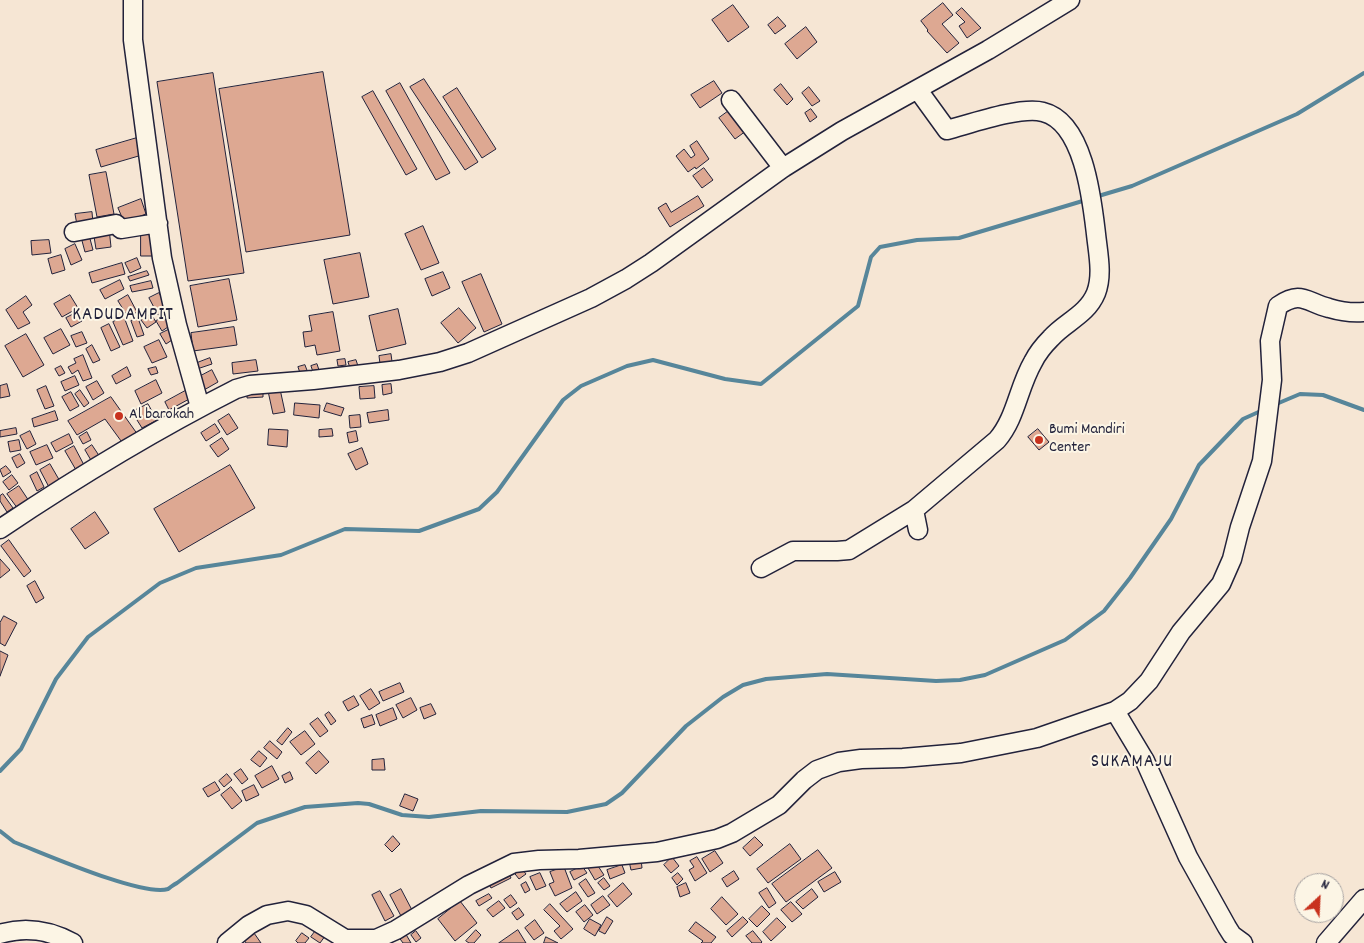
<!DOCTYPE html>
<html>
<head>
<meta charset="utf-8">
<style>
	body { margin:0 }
	#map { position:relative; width:1364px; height:943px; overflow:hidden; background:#f6e6d4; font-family:Dekko,sans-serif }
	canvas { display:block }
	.north { position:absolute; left:1294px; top:873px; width:50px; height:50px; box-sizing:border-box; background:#fcf5e5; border:1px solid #a5a1a1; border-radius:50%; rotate:25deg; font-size:14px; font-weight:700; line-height:20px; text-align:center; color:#22223b }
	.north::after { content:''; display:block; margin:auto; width:18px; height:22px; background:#c8321e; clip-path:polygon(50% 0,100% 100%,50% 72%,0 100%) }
</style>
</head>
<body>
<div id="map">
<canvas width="1364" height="943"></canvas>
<div class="north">N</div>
</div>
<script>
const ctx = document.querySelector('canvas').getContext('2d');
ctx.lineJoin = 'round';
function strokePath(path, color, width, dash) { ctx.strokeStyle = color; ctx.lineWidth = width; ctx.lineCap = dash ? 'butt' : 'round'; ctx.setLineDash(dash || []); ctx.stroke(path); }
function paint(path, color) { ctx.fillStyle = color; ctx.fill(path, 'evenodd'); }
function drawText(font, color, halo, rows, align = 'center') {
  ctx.font = font + ' Dekko,sans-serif'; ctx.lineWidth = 4; ctx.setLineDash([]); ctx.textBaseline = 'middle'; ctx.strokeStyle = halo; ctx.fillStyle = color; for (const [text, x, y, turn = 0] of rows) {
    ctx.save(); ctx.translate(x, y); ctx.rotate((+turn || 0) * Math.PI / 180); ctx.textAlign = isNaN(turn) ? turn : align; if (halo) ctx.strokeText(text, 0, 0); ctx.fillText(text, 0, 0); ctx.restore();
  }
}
strokePath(new Path2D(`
	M1095 197 1132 186 1297 114 1364 73
	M1274 405 1300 394 1323 395 1364 410
	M0 771 21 749 56 679 88 637 160 583 196 568 281 555 345 529 419 531 479 509 497 492 563 400 581 386 627 366 653 360 725 379 761 384 858 306 871 257 880 247 917 240 959 238 1086 200
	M0 831 14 842C43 853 142 897 168 889 171 887 174 884 177 883L257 823 305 807 358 803 369 804 402 815 429 817 481 811 567 812 606 804 622 793 686 726 723 697 743 685 766 679 827 674 936 681 960 680 985 675 1065 640 1104 611 1130 578 1171 519 1199 465 1243 419 1263 410`), '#57869a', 4);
const building = new Path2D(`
	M943 3 953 15 942 24 959 43 947 53 927 31 928 30 921 21Z
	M733 5 749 27 728 42 712 20Z
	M962 8 981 28 967 38 959 26 965 22 956 13Z
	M778 17 786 26 775 34 768 25Z
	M806 27 817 42 797 59 785 44Z
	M323 72 350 235 246 252 219 89Z
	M213 73 244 273 188 281 157 82Z
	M424 79 478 162 465 170 410 87Z
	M714 81 722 93 700 108 691 95Z
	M400 83 450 173 436 180 386 91Z
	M781 84 793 99 787 105 774 90Z
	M809 87 820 101 812 106 802 93Z
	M457 88 496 149 482 158 443 97Z
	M373 91 417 169 406 175 362 97Z
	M811 109 817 117 810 122 805 113Z
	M730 110 746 131 735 139 719 118Z
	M137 138 142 155 101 167 96 150Z
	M697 141 709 159 696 169 695 167 688 172 676 156 684 149 691 158 695 155 690 146Z
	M704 168 713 180 702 188 693 176Z
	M106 172 114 214 97 217 89 175Z
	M698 196 704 206 670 227 658 208 666 203 671 212Z
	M141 199 146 214 124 222 118 208Z
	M92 212 93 223 77 225 75 214Z
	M423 226 439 263 421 270 405 234Z
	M109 228 111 247 96 249 93 230Z
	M141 228H153V256H141Z
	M89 235 93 250 85 252 81 237Z
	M49 240 51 253 32 255 31 241Z
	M75 244 82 260 71 265 65 249Z
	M360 253 369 297 333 304 324 260Z
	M61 255 65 270 52 274 48 259Z
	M137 258 141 268 130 273 125 263Z
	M122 263 125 274 92 283 89 273Z
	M147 271 149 275 130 281 128 277Z
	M443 272 450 288 432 296 425 279Z
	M481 274 502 324 484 332 462 282Z
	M229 279 237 320 198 327 190 286Z
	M120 280 124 289 105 299 100 290Z
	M151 281 153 288 132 292 130 286Z
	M159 293 169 310 158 315 149 298Z
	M70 295 78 308 62 317 54 304Z
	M128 295 137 312 128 317 118 301Z
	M26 296 32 305 23 312 30 323 18 329 6 310Z
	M459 308 476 328 458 343 441 323Z
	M398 309 406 344 377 351 369 316Z
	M78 312 82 321 71 327 66 318Z
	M333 312 340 351 317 355 315 345 305 347 303 332 312 331 309 316Z
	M151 314 156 322 147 328 141 320Z
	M166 316 171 325 162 331 156 321Z
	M124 317 133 341 123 345 113 322Z
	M138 318 144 335 137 337 131 321Z
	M109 324 120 347 111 351 101 328Z
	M234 327 237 345 193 351 191 333Z
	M61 329 70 345 53 354 44 338Z
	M170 329 175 338 166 344 160 334Z
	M82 332 87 343 76 347 71 336Z
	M26 334 44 365 23 377 5 346Z
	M159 340 167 357 152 363 144 347Z
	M92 345 100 360 93 363 86 349Z
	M391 354 393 369 381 371 379 356Z
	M83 355 92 378 83 381 78 370 72 374 68 367 76 363 74 359Z
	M210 358 212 364 194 370 192 365Z
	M345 359 346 365 338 366 337 360Z
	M256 360 258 371 233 374 232 363Z
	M356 360 358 366 350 368 348 362Z
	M317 364 319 370 313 372 311 366Z
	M305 365 308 373 301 376 298 367Z
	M61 366 65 373 59 376 55 369Z
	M127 367 131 376 116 384 112 376Z
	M156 367 158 373 151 375 148 369Z
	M212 370 218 382 204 390 197 378Z
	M75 376 79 385 65 391 61 382Z
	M156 380 162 393 141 404 135 391Z
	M97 381 104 393 93 400 86 387Z
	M7 384 10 396 0 398V386Z
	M391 384 392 393 383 395 382 385Z
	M46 386 54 406 45 409 37 390Z
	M374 386 375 398 360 399 359 387Z
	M280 389 285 412 273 414 268 391Z
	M80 390 89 403 84 407 75 394Z
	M187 390 191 398 169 410 165 402Z
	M71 392 79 406 70 411 62 397Z
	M263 393V397L247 398V394Z
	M111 397 138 435 124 445 105 419 77 435 68 421Z
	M295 403 320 405 319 418 294 415Z
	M327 403 344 408 341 416 324 411Z
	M148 404 157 420 142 428 132 412Z
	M388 410 389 420 369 423 367 413Z
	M55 411 58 420 34 427 32 419Z
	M229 414 238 428 227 435 218 421Z
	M360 415 361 427 350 428 349 416Z
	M215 424 220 432 206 441 201 433Z
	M16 428 17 434 0 437V431Z
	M269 429 288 430 287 447 268 445Z
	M332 429 333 436 319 437V430Z
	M1038 429 1049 442 1039 450 1028 437Z
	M30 431 36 444 27 449 20 436Z
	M356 431 358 441 349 443 347 433Z
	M87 432 91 440 83 444 79 437Z
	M69 434 73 443 56 452 51 443Z
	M222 438 229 449 218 457 210 446Z
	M19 440 21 450 10 452 8 442Z
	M47 445 53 458 36 465 30 452Z
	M92 445 100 457 92 462 85 450Z
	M74 446 84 465 76 470 65 451Z
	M362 448 368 464 356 470 348 454Z
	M20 454 25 463 17 468 12 458Z
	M50 464 61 483 50 489 40 470Z
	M230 465 255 508 179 552 154 509Z
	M6 466 11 472 3 477 0 470Z
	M37 472 44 487 37 491 30 476Z
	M12 475 18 483 9 490 3 482Z
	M19 486 29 501 18 509 7 494Z
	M3 494 13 508 7 512 0 501V496Z
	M95 512 109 533 85 549 71 529Z
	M9 540 31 571 24 577 1 546Z
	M0 559 10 570 0 578Z
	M35 581 44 598 36 603 27 586Z
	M4 616 17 623 5 646 0 643V623Z
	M0 651 8 655 0 676Z
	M400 683 404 692 383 701 379 692Z
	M371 689 380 703 369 710 360 696Z
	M354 696 359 705 348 711 343 702Z
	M411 698 417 710 403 718 396 705Z
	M431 704 436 714 424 719 420 708Z
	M393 708 397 719 380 726 376 715Z
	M329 712 336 721 331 725 325 715Z
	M372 715 375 724 364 728 361 719Z
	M318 718 328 731 320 737 310 724Z
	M288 728 292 732 282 745 277 741Z
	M305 731 315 744 301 755 290 742Z
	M270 741 282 752 277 759 264 748Z
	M259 751 267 758 260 767 251 760Z
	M319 751 329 762 316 774 306 763Z
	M384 759 385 770H372V760Z
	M272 766 279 779 262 788 255 776Z
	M241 769 248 779 242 784 234 774Z
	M290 772 293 779 285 783 282 776Z
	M227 774 232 780 224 787 219 781Z
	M215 782 220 790 208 797 203 789Z
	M254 785 259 795 246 801 242 791Z
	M231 787 242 801 232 809 221 795Z
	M405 794 418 799 413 811 400 806Z
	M393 836 400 844 392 852 385 845Z
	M755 837 763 845 750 856 743 848Z
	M790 844 801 859 768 883 757 869Z
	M818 850 832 868 786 902 772 884Z
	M715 851 723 863 710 872 702 859Z
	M672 857 679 866 671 873 664 865Z
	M697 857 707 873 695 881 689 870 694 867 690 861Z
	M641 859 642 868 631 870 629 861Z
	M596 863 604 875 595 880 588 868Z
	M519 865 526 874 519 879 512 870Z
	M622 865 625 873 610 879 607 870Z
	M582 866 587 873 574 880 570 872Z
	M564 867 572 888 555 896 549 884 554 882 550 872Z
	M734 871 739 879 727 887 722 879Z
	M508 872 511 878 491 888 488 882Z
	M835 872 841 882 824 892 818 882Z
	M540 873 546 886 536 890 530 877Z
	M678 873 683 879 677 885 672 878Z
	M604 878 610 886 604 890 598 883Z
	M586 879 595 893 588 897 579 884Z
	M526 882 530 890 525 893 521 885Z
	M623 883 632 894 617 907 608 896Z
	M686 883 690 893 680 897 677 887Z
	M767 888 776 903 769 908 759 893Z
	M401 889 412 910 401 916 390 895Z
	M812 889 818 897 803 909 796 902Z
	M380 891 394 916 385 921 372 895Z
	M576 892 582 901 567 912 560 904Z
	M489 894 492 898 479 906 476 901Z
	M511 895 517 903 510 908 504 900Z
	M603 896 610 905 597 914 591 905Z
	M722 897 738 914 726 925 711 909Z
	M460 901 477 923 455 941 438 919Z
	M499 901 505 908 493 917 487 910Z
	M791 902 802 914 792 922 781 910Z
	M550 904 573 929 561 939 554 931 560 926 544 910Z
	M585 905 593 915 584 922 576 912Z
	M762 906 770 914 757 927 749 919Z
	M519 908 524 915 517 920 512 913Z
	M607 917 613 921 605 934 599 931Z
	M743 917 748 922 732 937 727 931Z
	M777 918 786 927 771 941 763 932Z
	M590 919 601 925 595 936 584 929Z
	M535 920 544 933 534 940 525 928Z
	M696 922 716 937 711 943H701L703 941 689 931Z
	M319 926 328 932 320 943 311 937Z
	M476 930 481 935 474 943H469L466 941Z
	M518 930 526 943H499Z
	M404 931 411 943H403L398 936Z
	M416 931 421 938 416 942 411 935Z
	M753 931 762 942 761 943H752L746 936Z
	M254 933 261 943H246L244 940Z
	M302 933 309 938 305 943H298L296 941Z
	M546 937 558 943H544Z`);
paint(building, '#dda892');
strokePath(building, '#22223b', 1);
const minor = new Path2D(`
	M133 0V40L162 258 177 325 200 407
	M918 90 947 130C970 124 1021 106 1043 112 1084 122 1092 200 1096 234 1098 253 1103 275 1096 293 1087 315 1065 322 1051 338 1044 345 1037 354 1033 362 1018 388 1016 418 997 440L914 510 918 530
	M731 100 783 168
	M74 232 116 224 121 229 158 223
	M0 529C76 478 155 430 236 389L250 385 313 380 399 370 440 362 468 353 591 298 626 279 651 263 783 168 842 131 988 50 1070 0
	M761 568 793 551H837L849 550 914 510
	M1115 711 1145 761 1188 857 1227 927 1232 935 1243 943
	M0 934C26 926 49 930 73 943
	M227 943 249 925 267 915 288 911 306 915 345 939H376L396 930 469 885 514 863 539 860 579 859 657 852 717 839 732 833 779 805 804 780 817 770 839 762 861 759 903 758 961 753 1037 738 1115 711 1130 701 1149 681 1181 632 1221 584 1232 559 1240 527 1262 461 1272 380 1270 341 1278 306C1301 290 1306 302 1329 308 1339 311 1353 313 1364 312
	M1326 943 1364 899`);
strokePath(minor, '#22223b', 21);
strokePath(minor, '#fcf5e5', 18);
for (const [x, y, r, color] of [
	[119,416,5,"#c8321e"],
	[1039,440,5,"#c8321e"]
]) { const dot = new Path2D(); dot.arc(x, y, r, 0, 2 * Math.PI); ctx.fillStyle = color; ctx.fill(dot); strokePath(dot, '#fcf5e5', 2); }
drawText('16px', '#22223b', '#fcf5e5', [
	["Al barokah",129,416],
	["Bumi Mandiri",1049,431],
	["Center",1049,449]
], 'left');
ctx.letterSpacing = '1px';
drawText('19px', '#22223b', '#fcf5e5', [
	["KADUDAMPIT",123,316],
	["SUKAMAJU",1132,763]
]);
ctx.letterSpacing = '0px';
</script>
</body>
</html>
